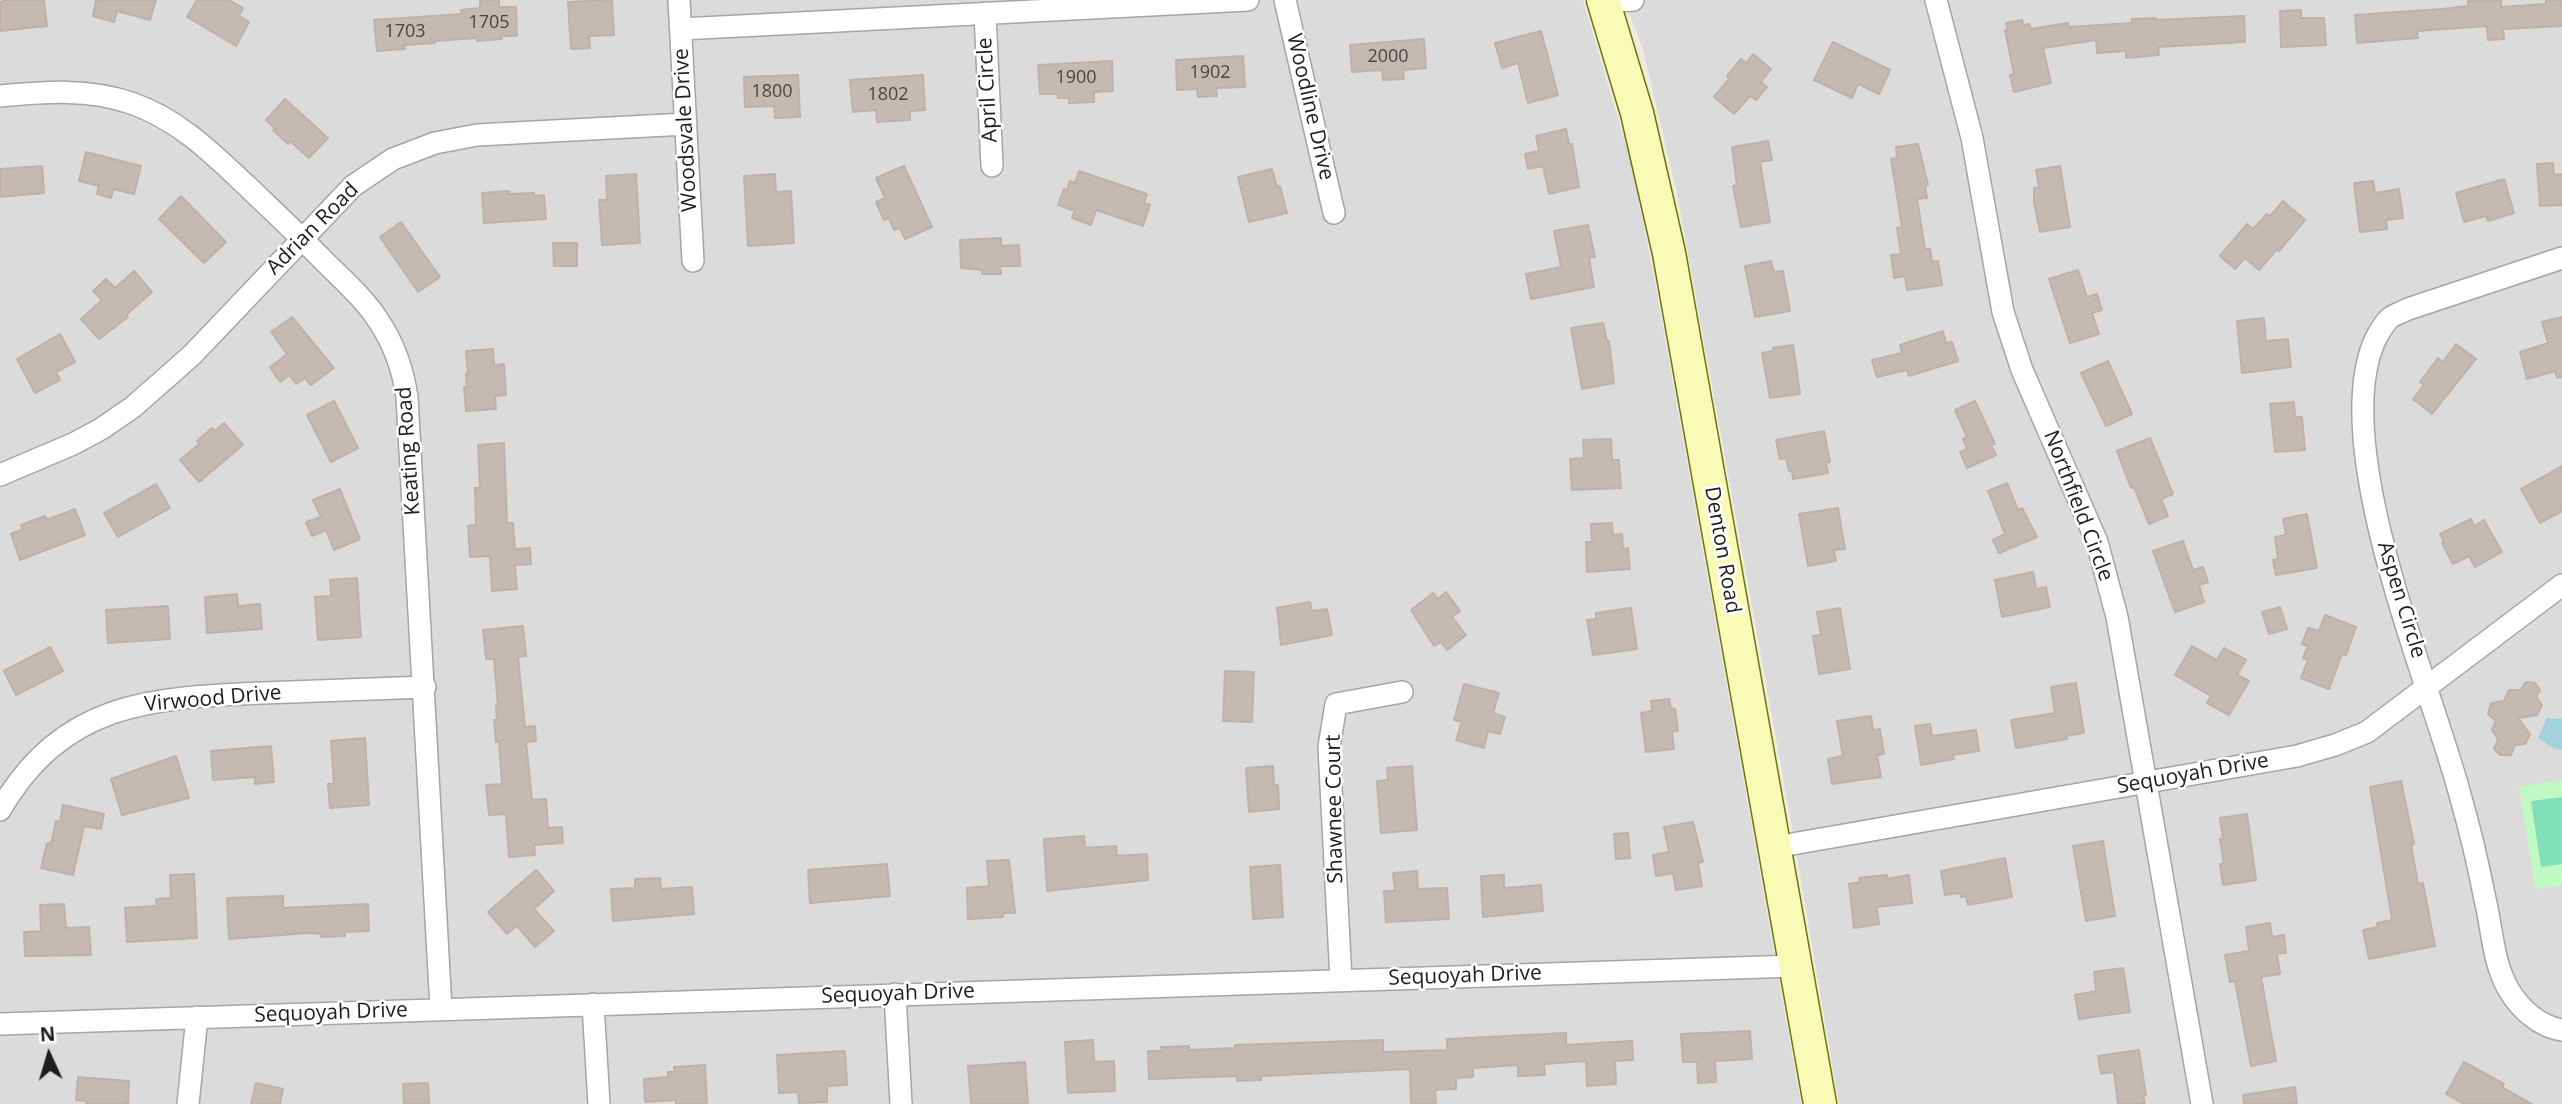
<!DOCTYPE html>
<html>
<head>
<meta charset="utf-8">
<style>
	body { margin:0 }
	#map { position:relative; width:2562px; height:1104px; overflow:hidden; background:#efebe3; font-family:"Open Sans",sans-serif }
	canvas { display:block }
	.north { position:absolute; left:14px; top:1020px; width:70px; height:70px; -webkit-text-stroke:5px #fff; paint-order:stroke; rotate:356deg; font-size:19px; font-weight:700; line-height:28px; text-align:center; color:#1e1e1e }
	.north::after { content:''; display:block; margin:auto; width:24px; height:32px; background:#1e1e1e; clip-path:polygon(50% 0,100% 100%,50% 72%,0 100%) }
</style>
</head>
<body>
<div id="map">
<canvas width="2562" height="1104"></canvas>
<div class="north">N</div>
</div>
<script>
const ctx = document.querySelector('canvas').getContext('2d');
ctx.lineJoin = 'round';
function paint(path, color) { ctx.fillStyle = color; ctx.fill(path, 'evenodd'); }
function strokePath(path, color, width, dash) { ctx.strokeStyle = color; ctx.lineWidth = width; ctx.lineCap = dash ? 'butt' : 'round'; ctx.setLineDash(dash || []); ctx.stroke(path); }
function drawText(font, color, halo, rows, align = 'center') {
  ctx.font = font + ' "Open Sans",sans-serif'; ctx.lineWidth = 5; ctx.setLineDash([]); ctx.textBaseline = 'middle'; ctx.strokeStyle = halo; ctx.fillStyle = color; for (const [text, x, y, turn = 0] of rows) {
    ctx.save(); ctx.translate(x, y); ctx.rotate((+turn || 0) * Math.PI / 180); ctx.textAlign = isNaN(turn) ? turn : align; if (halo) ctx.strokeText(text, 0, 0); ctx.fillText(text, 0, 0); ctx.restore();
  }
}
paint(new Path2D(`
	M0 0H1583L1630 159 1653 270 1801 1104H0Z
	M1624 0H2562V1104H1839L1789 810 1677 193 1642 46Z`), '#dcdbdb');
paint(new Path2D(`
	M2562 780V885L2535 889 2519 787Z`), '#bffac3');
paint(new Path2D(`
	M2562 797V864L2541 867 2531 801Z`), '#7fe0ba');
paint(new Path2D(`
	M2547 718 2562 719V750L2555 749 2538 738Z`), '#a3d1de');
const building = new Path2D(`
	M8 0H44L47 26 0 31V2Z
	M96 0H156L150 20 117 11 114 22 93 16Z
	M197 0H229L243 8 239 16 249 22 236 46 187 17Z
	M480 0H499V7H516L517 36H501L502 39 477 41V38L435 41V43L404 45 405 49 377 51 374 20 461 14V10L480 8Z
	M612 0 614 35 589 36 590 48 571 49 568 2Z
	M2501 0V7L2546 4V0H2562V26L2503 29 2504 39 2488 40 2487 26 2417 31 2418 38 2357 43 2355 15 2442 9 2468 6V1Z
	M2301 10V18H2324L2326 45 2281 47 2280 11Z
	M2244 16 2245 42 2158 47 2159 55 2126 58V51L2097 53 2096 40 2043 48 2051 83 2014 92 2010 75 2014 74 2005 30 2008 29 2006 23 2022 20 2023 25 2029 24 2031 29 2068 23 2069 27 2132 23V19L2156 18V20Z
	M1541 31 1558 95 1528 103 1518 63 1502 68 1495 43Z
	M1424 39 1426 68 1403 70 1404 79 1383 80 1382 70 1352 72 1350 45Z
	M1833 42 1890 70 1879 94 1858 84 1852 98 1814 80Z
	M1753 54 1771 69 1761 82 1767 87 1756 100 1750 96 1734 114 1714 97 1729 79 1727 76 1741 59 1746 63Z
	M1243 56 1245 87 1216 88 1217 96 1198 97 1197 89 1177 90 1176 60Z
	M1112 61 1113 91 1094 92V102L1069 103V98H1058L1057 94H1040L1038 65Z
	M798 75 800 117 775 118 774 106 745 107 744 77Z
	M923 75 925 110 910 111V120L877 122 876 110 853 112 850 80Z
	M285 99 328 138 309 158 290 141 288 144 273 130 275 128 266 120Z
	M1566 129 1569 144H1572L1579 187 1549 194 1543 166 1528 169 1525 154 1539 151 1536 136Z
	M1768 141 1772 160 1760 162 1770 222 1741 227 1733 186 1737 185 1732 147Z
	M1918 144 1928 185 1925 186 1927 198 1917 199 1925 249H1930L1932 262 1938 261 1942 285 1907 290 1905 276 1894 278 1891 255 1901 254 1897 228 1902 227 1891 159 1897 158 1896 147Z
	M86 152 141 166 134 194 113 189 111 198 97 194 99 186 79 181Z
	M2553 163 2554 175 2562 174V205L2540 206 2537 164Z
	M42 166 44 193 0 197V169Z
	M904 166 932 227 905 239 900 228 894 230 889 218 884 220 876 202 885 198 876 178Z
	M2060 166 2070 227 2040 232 2034 202V188L2039 187 2036 170Z
	M1272 169 1277 187 1280 186 1287 213 1249 222 1238 177Z
	M1079 171 1147 194 1144 203 1150 205 1143 226 1096 210 1091 225 1072 218 1075 211 1058 205 1064 189 1067 190 1070 181 1075 183Z
	M636 174 640 243 602 245 599 200H607L606 176Z
	M775 174 776 192 791 191 794 243 748 246 744 176Z
	M2504 179 2514 213 2488 221 2486 216 2464 222 2456 193Z
	M2373 181 2375 193 2399 189 2403 218 2386 220 2387 229 2360 232 2354 183Z
	M509 191V194L534 193V196L544 195 546 219 484 223 482 193Z
	M181 196 226 242 204 263 159 219Z
	M2283 201 2305 220 2279 251 2277 249 2259 270 2245 258 2235 269 2220 256 2247 224 2253 229 2267 214 2270 216Z
	M401 222 440 277 418 292 380 237Z
	M1588 225 1595 257 1589 258 1594 287 1531 299 1526 274 1561 267 1554 231Z
	M1001 238V246L1019 245 1020 266H1000L1001 274H982V270L961 268 960 240Z
	M553 243H577V266H554Z
	M1771 261 1774 272 1783 271 1790 311 1755 317 1745 266Z
	M2078 270 2087 297 2097 294 2102 310 2092 313 2099 334 2070 343 2049 279Z
	M134 271 152 292 126 315 128 317 99 339 81 319 102 300 93 291 106 279 115 288Z
	M292 317 334 368 311 385 305 378 296 384 290 375 280 382 270 367 287 354 271 332Z
	M2562 317V377L2557 378 2555 371 2527 379 2520 352 2548 343 2542 322Z
	M2264 318 2266 341 2288 339 2291 367 2242 373 2237 321Z
	M1603 323 1607 341H1609L1614 383 1582 389 1571 328Z
	M1943 331 1946 343 1952 342 1958 361 1909 376 1907 370 1877 377 1872 360 1902 353 1900 345Z
	M60 334 75 362 56 372 60 380 35 393 17 359Z
	M2456 344 2476 359 2432 414 2413 399 2424 385 2420 382 2438 358 2443 362Z
	M1793 345 1800 394 1770 398 1762 353 1773 351V348Z
	M493 349 494 365 504 364 506 395 495 396 496 409 466 411 464 387H467L466 374H468L466 351Z
	M2108 361 2132 414 2106 426 2081 373Z
	M334 401 358 448 331 462 307 415Z
	M1975 401 1995 444 1991 445 1996 455 1967 468 1960 452 1967 449 1963 439 1967 437 1955 410Z
	M2294 402 2295 417H2302L2305 450 2275 452 2270 404Z
	M224 423 243 445 199 482 180 460 199 444 197 441 212 428 215 431Z
	M1824 431 1830 462 1826 463 1828 473 1793 479 1792 471H1789L1786 458 1780 459 1776 440Z
	M2150 438 2173 494 2161 499 2168 516 2149 524 2134 487 2131 488 2117 451Z
	M1611 439 1612 460H1619L1621 488 1572 490 1570 459 1584 458 1583 440Z
	M504 443 507 523H513L515 549 530 548 531 564 515 565 517 589 492 591 490 556 470 557 468 526 476 525 475 488H480L478 445Z
	M2562 466V511L2540 523 2521 489Z
	M2007 483 2018 510 2022 508 2037 537 1999 553 1993 540 2005 534 1988 491Z
	M156 484 170 508 118 537 104 513Z
	M340 489 360 539 334 550 326 530 312 536 306 522 321 517 313 500Z
	M1838 508 1845 549 1834 550 1836 561 1808 566 1799 514Z
	M75 509 85 535 20 560 11 534 23 529 21 525 45 516 47 520Z
	M2307 514 2317 568 2276 575 2273 560 2278 559 2275 537 2286 535 2283 519Z
	M2471 519 2474 526 2484 520 2502 552 2475 567 2469 556 2453 564 2442 543 2444 542 2440 534Z
	M1612 523 1613 535 1622 534 1623 549 1628 548 1630 569 1587 572 1586 542H1592L1591 524Z
	M2183 541 2193 570 2203 567 2208 582 2199 585 2204 602 2175 612 2153 551Z
	M2033 572 2036 589 2046 587 2050 607 2002 617 1995 580Z
	M357 578 361 637 318 640 315 597 331 596 330 580Z
	M1446 592 1460 611 1452 617 1466 635 1447 650 1441 642 1434 646 1411 610 1433 593 1438 599Z
	M237 594 238 606 260 604 262 629 207 633 205 597Z
	M1310 602 1312 611 1327 609 1332 635 1281 645 1277 608Z
	M168 606 170 639 108 643 106 610Z
	M2280 607 2287 629 2269 634 2262 612Z
	M1631 608 1637 649 1593 655 1587 620 1596 619V613Z
	M1840 608 1850 669 1819 674 1813 636 1821 635 1817 612Z
	M2325 615 2356 627 2346 655 2342 654 2329 689 2301 678 2308 660 2303 658 2308 646 2302 644 2308 628 2319 631Z
	M523 626 526 656 518 657 525 727 535 726 536 741 526 742 532 800 546 799 548 828 562 827 563 843 534 845 535 855 509 857 506 814 489 815 486 785 502 784 499 742H496L494 720H497L496 706H498L494 659H486L483 630Z
	M2192 646 2217 660 2224 648 2246 660 2237 675 2249 681 2229 715 2207 703 2211 696 2175 675Z
	M50 647 63 671 16 695 4 671Z
	M1225 671 1254 672 1252 722 1223 721Z
	M2526 682 2535 683 2540 690 2536 697 2542 705 2537 715 2518 718 2530 734 2525 744 2515 745 2511 755H2500L2494 749 2498 739 2492 730 2496 721 2488 714 2491 703 2504 701 2509 690H2520Z
	M2076 683 2084 733 2066 736 2067 739 2016 748 2011 720 2055 713 2051 687Z
	M1464 684 1499 693 1493 713 1505 717 1500 734 1488 731 1484 748 1456 740 1462 722 1454 720Z
	M1669 699 1671 709H1675L1678 731 1672 732 1674 749 1646 752 1641 713 1652 711 1651 701Z
	M1871 716 1873 730 1880 729 1884 754 1877 755 1881 777 1832 784 1828 759 1843 756 1837 721Z
	M1930 724 1932 736 1976 730 1979 751 1953 755 1954 759 1921 765 1915 726Z
	M365 738 369 805 330 808 328 784H334L331 741Z
	M271 746 274 782 255 784V777L213 780 211 751Z
	M176 756 189 798 122 815 111 779Z
	M1273 766 1274 785H1278L1279 809 1249 812 1246 768Z
	M1412 766 1417 830 1381 833 1377 781 1388 780 1387 768Z
	M2401 781 2414 844 2411 845 2418 884 2423 883 2435 946 2369 959 2363 930 2378 927 2377 923 2392 920 2370 787Z
	M63 805 104 814 101 829 84 826 73 875 41 868 47 843 51 844 56 821 60 822Z
	M2247 814 2256 880 2223 885 2220 864H2224L2220 839H2223L2220 818Z
	M1693 822 1703 862 1698 863 1702 886 1676 890 1673 873 1656 876 1653 855 1669 852 1664 827Z
	M1628 833 1630 858 1616 859 1614 834Z
	M1084 836 1085 848 1116 846 1117 856 1147 854 1148 880 1047 891 1044 839Z
	M2103 841 2115 916 2086 921 2073 846Z
	M2005 858 2012 897 1968 905 1966 896 1961 897 1960 893 1945 895 1941 871Z
	M1009 860 1015 913H1003V917L968 919 967 888 989 886 987 861Z
	M887 864 890 896 810 903 808 870Z
	M1280 865 1283 917 1253 919 1250 867Z
	M536 870 554 891 534 909 554 931 535 947 517 926 507 934 488 912Z
	M1417 871 1418 889 1447 888 1449 919 1386 922 1384 891H1395L1393 873Z
	M194 874 197 938 127 942 125 908 157 906 156 899 171 898 170 875Z
	M1504 875V888L1541 885 1543 911 1483 917 1481 876Z
	M1887 875V879L1909 875 1912 903 1877 907 1879 924 1854 928 1849 884 1860 882 1859 878Z
	M660 878 661 889 692 887 694 914 613 921 611 889 635 888V879Z
	M283 896V908L368 904 369 931 345 932V936L321 937V934L308 933 229 939 227 898Z
	M64 904 66 928 89 927 91 955 25 956 24 932 41 931 40 905Z
	M2270 923 2272 937 2284 935 2286 953 2277 954 2280 974 2261 977 2276 1061 2251 1066 2235 981 2230 982 2225 955 2249 951 2246 927Z
	M2123 968 2130 1012 2079 1019 2075 995 2096 991 2094 972Z
	M1750 1031 1752 1059 1715 1061 1716 1082 1698 1083 1697 1062H1683L1681 1034Z
	M1566 1033V1045L1632 1041 1633 1060 1615 1061 1616 1084 1587 1086 1586 1061 1544 1064 1545 1075 1518 1076V1065L1473 1068V1077L1456 1078V1089L1435 1090 1436 1104H1411L1410 1069 1261 1076V1080L1237 1081V1076L1149 1079 1148 1051H1162L1161 1047 1189 1046V1050L1235 1048V1045L1383 1040V1052L1447 1050V1039Z
	M1093 1040 1094 1062 1114 1061 1115 1091 1068 1093 1065 1042Z
	M2139 1050 2146 1095 2143 1096 2145 1104H2118L2114 1072 2101 1074 2098 1056Z
	M845 1051 847 1085 827 1086V1102L799 1103 798 1092 779 1093 777 1055Z
	M1025 1062 1028 1104H971L968 1066Z
	M2464 1062 2504 1084 2502 1087 2532 1104H2464L2446 1094Z
	M705 1065 707 1104H676V1100L645 1102 644 1079 668 1077V1072H675L674 1067Z
	M78 1077 129 1081 128 1104H86V1101L76 1100Z
	M256 1083 283 1089 280 1104H251Z
	M428 1083 429 1104H404L403 1084Z
	M2295 1087 2297 1104H2244L2243 1095Z`);
paint(building, '#c4bab3');
strokePath(building, '#c1b1a5', 2);
const street = new Path2D(`
	M679 0 693 261
	M1285 0 1334 213
	M1936 0 1972 138 2003 312 2022 370 2097 542 2117 617 2202 1104
	M1604 2 1633 0
	M985 13 992 166
	M681 29 1248 0
	M0 96C45 92 88 88 131 103 178 119 212 153 247 186 273 211 299 235 323 260 343 280 365 299 380 323 395 346 403 370 407 397L441 1009
	M2562 258 2408 309C2403 312 2395 314 2390 318 2383 324 2379 333 2375 340 2328 445 2429 681 2459 791 2469 826 2478 863 2485 899 2492 928 2493 964 2509 990 2520 1009 2540 1027 2562 1030
	M0 475 73 444 101 429 133 407 192 355 353 186 393 159 435 143 477 135 686 124
	M0 810C64 701 150 698 264 693 317 691 371 689 425 687
	M1775 847 2297 756 2335 745 2367 732 2562 585
	M1341 980 1329 747 1336 704 1402 692
	M895 994 901 1104
	M593 1004 599 1104
	M0 1024 1796 966
	M188 1104 197 1017`);
const secondary = new Path2D(`
	M1603 0 1637 113 1669 253 1820 1104`);
strokePath(street, '#a5a5a5', 24);
strokePath(secondary, '#6b7702', 35);
strokePath(street, '#fff', 21);
strokePath(secondary, '#f8fbb6', 32);
drawText('18px', '#484543', null, [
	["1705",489,23],
	["1703",405,32],
	["2000",1388,57],
	["1902",1210,73],
	["1900",1076,78],
	["1800",772,92],
	["1802",888,95]
]);
drawText('21px', '#1e1e1e', '#fff', [
	["April Circle",988,90,-93],
	["Woodline Drive",1310,107,77],
	["Woodsvale Drive",686,130,-93],
	["Adrian Road",313,229,-45],
	["Keating Road",409,451,-94],
	["Northfield Circle",2078,506,69],
	["Denton Road",1722,550,80],
	["Aspen Circle",2401,600,73],
	["Virwood Drive",213,699,-5],
	["Sequoyah Drive",2193,774,-10],
	["Shawnee Court",1335,809,-91],
	["Sequoyah Drive",1465,976,-2],
	["Sequoyah Drive",898,994,-2],
	["Sequoyah Drive",331,1013,-2]
]);
</script>
</body>
</html>
